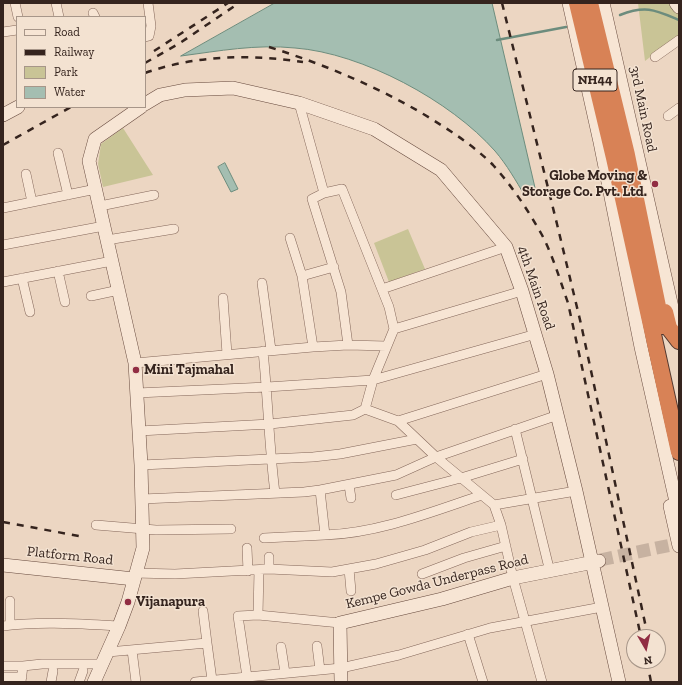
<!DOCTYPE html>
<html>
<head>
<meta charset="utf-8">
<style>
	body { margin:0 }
	#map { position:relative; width:682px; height:685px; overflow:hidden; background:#ecd6c2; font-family:"Zilla Slab",serif }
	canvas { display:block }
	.frame { position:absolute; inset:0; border:4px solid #35241e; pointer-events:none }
	.legend { position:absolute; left:16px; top:16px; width:130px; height:92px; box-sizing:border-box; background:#f3e2d1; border:1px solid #a79689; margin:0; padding:5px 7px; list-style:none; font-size:12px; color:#35241e }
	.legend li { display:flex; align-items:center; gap:8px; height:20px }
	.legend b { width:20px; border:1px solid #a79689 }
	.north { position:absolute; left:626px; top:629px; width:40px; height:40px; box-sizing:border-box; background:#f3e2d1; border:1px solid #a79689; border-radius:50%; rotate:171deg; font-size:11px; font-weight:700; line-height:16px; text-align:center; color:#35241e }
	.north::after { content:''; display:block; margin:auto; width:14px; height:18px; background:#912d43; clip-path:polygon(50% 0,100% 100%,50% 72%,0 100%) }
</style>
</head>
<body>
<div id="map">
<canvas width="682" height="685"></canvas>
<div class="frame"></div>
<ul class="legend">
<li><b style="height:5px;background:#f7e5d4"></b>Road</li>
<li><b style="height:5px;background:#35241e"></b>Railway</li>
<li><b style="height:11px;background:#c9c496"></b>Park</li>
<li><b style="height:11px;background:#a4beb1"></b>Water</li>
</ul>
<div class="north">N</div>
</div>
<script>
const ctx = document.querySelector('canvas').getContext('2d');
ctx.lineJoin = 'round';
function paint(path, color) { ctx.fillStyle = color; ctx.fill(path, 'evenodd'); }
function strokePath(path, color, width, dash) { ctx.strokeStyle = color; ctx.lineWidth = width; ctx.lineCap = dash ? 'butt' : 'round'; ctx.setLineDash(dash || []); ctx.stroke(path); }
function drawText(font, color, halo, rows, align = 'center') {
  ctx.font = font + ' "Zilla Slab",serif'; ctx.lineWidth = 3; ctx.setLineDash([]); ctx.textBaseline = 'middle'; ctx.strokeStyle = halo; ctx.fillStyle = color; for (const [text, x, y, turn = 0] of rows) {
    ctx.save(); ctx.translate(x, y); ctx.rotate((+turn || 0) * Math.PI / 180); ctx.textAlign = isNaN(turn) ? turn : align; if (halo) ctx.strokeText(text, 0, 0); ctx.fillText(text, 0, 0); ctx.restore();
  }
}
paint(new Path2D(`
	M638 3H672L679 12V35L645 61Z
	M123 128 153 175 103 187 98 164 101 144Z
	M408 229 425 269 389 282 374 243Z`), '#c9c496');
const water = new Path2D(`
	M275 3H492L536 192 525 196C516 181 507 165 495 151 451 101 362 53 295 48 256 44 219 51 181 56Z
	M225 163 238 189 231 192 218 167Z`);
paint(water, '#a4beb1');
strokePath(water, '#6c8c7d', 1);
strokePath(new Path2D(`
	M620 15C646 5 655 10 679 20
	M497 40 566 27`), '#6c8c7d', 2.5);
strokePath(new Path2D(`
	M600 560 671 545`), '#c7b2a1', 13, [13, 6]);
const street = new Path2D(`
	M15 3 18 17
	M56 3 59 17
	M93 13 95 17
	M3 32 17 30
	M145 37 149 36 151 26 148 3
	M655 57 679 40
	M299 103 324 193 342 189 389 307 394 329 373 380 365 409 398 421 436 457 494 505 501 525 513 578 542 682
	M668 116 679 108
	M58 153 68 195
	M26 174 32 202
	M324 193 312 199 341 292 348 345
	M100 206 154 195
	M3 208 96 189
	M290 238 302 276 313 347
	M107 240 174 229
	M3 245 104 226
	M58 271 65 302
	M302 276 334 267
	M22 278 30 312
	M3 282 112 261
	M262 283 271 350
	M382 289 506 247
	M91 296 119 290
	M223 298 227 354
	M394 329 522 291
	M263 351C268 399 269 446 275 493
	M135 363 313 347 348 345 386 346
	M137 393 267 387 373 380 536 334
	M398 421 547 374
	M515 429 550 572
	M139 431 270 424 353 415 365 409
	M141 465 313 457 340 454 417 439
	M349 485 351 498
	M396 495 461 478 523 459
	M142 499 304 492 320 490 396 475 436 457 558 415
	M494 505 576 491
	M96 525 156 530 231 529
	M325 535C379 533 431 512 482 495
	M264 538 325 535 320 490
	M247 548 248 571
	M269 569V557
	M349 569 351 591
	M135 573 175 574 269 569 332 572 376 564 425 550 471 532 501 525
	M422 574 464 558 506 546
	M10 601V625
	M203 611 207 643
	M258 615 259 570
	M3 626C41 621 80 624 119 626
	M468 634 483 682
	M317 646 320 670
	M281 647 285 673
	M132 650 136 682
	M108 652 207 643 212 680
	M3 666H23
	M3 677H22
	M247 677 238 616 258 615 340 623
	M21 682 23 666 42 664H103
	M51 682 53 671
	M79 682 83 671
	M195 682 341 668 399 655 490 628 602 607`);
const secondary = new Path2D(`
	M569 3 600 142 641 347 679 515
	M603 3 676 325
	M676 3 679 7
	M145 104 160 95 185 90 233 88 299 103 374 129 441 170 506 247 522 291 547 374 576 491 619 682
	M3 115 18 107
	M670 506 679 546
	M3 565 134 579
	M94 682 119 626 128 602 143 548 141 465 135 363 89 161 95 139 141 107
	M341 682 340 623 442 599 513 578 599 561`);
const highway = new Path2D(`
	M577 3 614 158 679 452
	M590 3 627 155 662 326
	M665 312 669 328 679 341`);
strokePath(street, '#84675a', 10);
strokePath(secondary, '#66493d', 14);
strokePath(highway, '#52372e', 18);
strokePath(street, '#f7e5d4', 9);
strokePath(secondary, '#f7e5d4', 13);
strokePath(highway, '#d88256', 16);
strokePath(new Path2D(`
	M502 3 557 224 581 324 648 637
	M269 47C323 64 376 86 425 115 449 130 472 144 493 165 512 186 528 210 542 235 553 256 560 280 568 303L641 637
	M154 51 228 3
	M145 63 180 43 239 3
	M145 73C196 55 250 54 303 62
	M3 145 71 107
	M3 522 79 536
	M647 661 651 682`), '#35241e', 2.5, [7, 7]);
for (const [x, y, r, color] of [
	[655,184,4,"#912d43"],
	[136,370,4,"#912d43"],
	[128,602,4,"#912d43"]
]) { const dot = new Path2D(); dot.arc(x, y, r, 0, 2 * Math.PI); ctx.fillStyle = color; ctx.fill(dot); strokePath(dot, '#f3e2d1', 1.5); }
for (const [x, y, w] of [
	[595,80,44]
]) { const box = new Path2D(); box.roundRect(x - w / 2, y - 11, w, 22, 3); ctx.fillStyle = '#f3e2d1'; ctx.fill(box); strokePath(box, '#35241e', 1); }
drawText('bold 13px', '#35241e', null, [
	["NH44",595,80]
]);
drawText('14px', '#35241e', '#f3e2d1', [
	["3rd Main Road",643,109,78],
	["4th Main Road",536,288,71],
	["Platform Road",70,556,6],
	["Kempe Gowda Underpass Road",437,582,-14]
]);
drawText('bold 14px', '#35241e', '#f3e2d1', [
	["Globe Moving &",647,176,"right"],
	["Storage Co. Pvt. Ltd.",647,192,"right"],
	["Mini Tajmahal",144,370],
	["Vijanapura",136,602]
], 'left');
</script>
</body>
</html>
